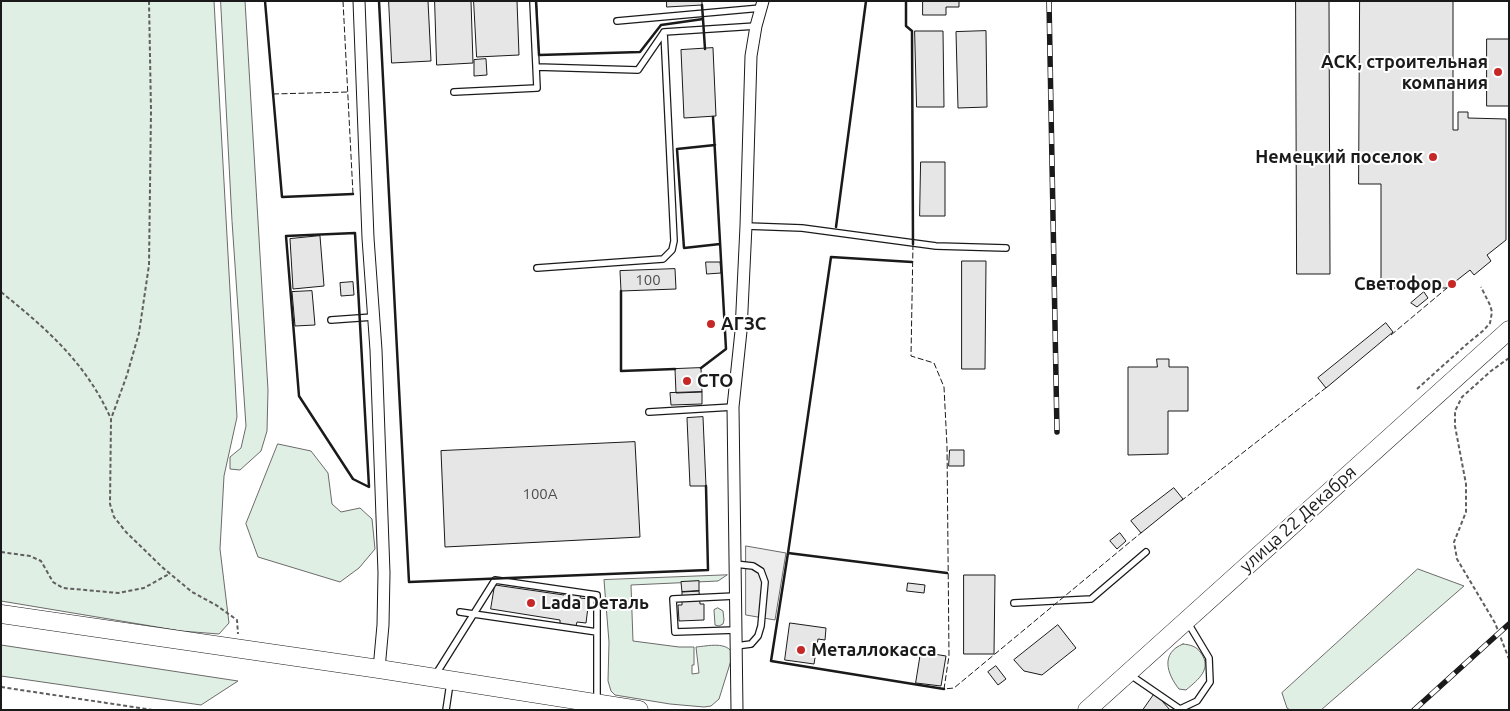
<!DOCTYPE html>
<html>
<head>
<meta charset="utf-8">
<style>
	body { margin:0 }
	#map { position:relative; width:1510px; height:711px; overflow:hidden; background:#fff; font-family:Ubuntu,sans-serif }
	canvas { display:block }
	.frame { position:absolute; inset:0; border:2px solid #1a1a1a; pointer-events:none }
</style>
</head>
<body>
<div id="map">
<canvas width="1510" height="711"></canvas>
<div class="frame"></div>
</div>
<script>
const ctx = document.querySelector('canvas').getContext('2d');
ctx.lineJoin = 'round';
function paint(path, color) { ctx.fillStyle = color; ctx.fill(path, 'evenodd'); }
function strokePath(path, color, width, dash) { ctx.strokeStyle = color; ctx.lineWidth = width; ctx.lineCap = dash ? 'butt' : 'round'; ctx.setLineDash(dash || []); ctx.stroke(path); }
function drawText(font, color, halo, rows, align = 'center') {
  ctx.font = font + ' Ubuntu,sans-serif'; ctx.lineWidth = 4; ctx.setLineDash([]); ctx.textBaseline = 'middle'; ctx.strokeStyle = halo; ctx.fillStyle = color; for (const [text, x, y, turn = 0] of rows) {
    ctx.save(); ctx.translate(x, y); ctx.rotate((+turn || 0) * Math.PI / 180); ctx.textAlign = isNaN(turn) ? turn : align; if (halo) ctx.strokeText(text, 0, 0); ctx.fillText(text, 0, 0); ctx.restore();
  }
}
const green = new Path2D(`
	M1 1H214L237 417 224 476 220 549 229 623 219 634 181 631 1 601Z
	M221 1H245L268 390 267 431 261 451 240 470 230 469V457L241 448 246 426 232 221Z
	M278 444 311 451 328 473 332 504 341 512 360 508 372 519 375 549 359 568 340 582 258 557 246 524Z
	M1418 569 1464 586 1321 710H1290L1287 708 1282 693Z
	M727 575 718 581 631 585 633 641 679 647H694V665H692V674L699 673 696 647C708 646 727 641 733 654L719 699 711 706 704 707 670 704 615 695 611 691 608 681 609 642 604 580Z
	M718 608 723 611 724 620 723 624 719 626 715 625 714 610Z
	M1183 644C1191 645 1196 646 1201 653 1212 669 1199 679 1186 690L1179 689C1167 674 1160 653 1183 644Z
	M1 645 238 681 201 705 1 676Z`);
paint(green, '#e0efe3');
strokePath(green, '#6a6a6a', 1);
const parking = new Path2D(`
	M746 546 786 553 775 620 746 615Z`);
paint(parking, '#ededed');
strokePath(parking, '#6a6a6a', 1);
const building = new Path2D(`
	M389 1H428L431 61 392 63Z
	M435 1H471L473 63 437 65Z
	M474 1H517L519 55 477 57Z
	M667 1H702V5L667 7Z
	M923 1H959V7H946V15H923Z
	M1296 1H1329L1330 274H1297Z
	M1360 1H1453V130H1458V112H1468V118L1506 119V240L1487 255 1491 261 1474 275 1470 270 1447 288H1381V184H1359Z
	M915 31H943L944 107H917Z
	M986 31 987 107 958 108 956 32Z
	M1487 39H1509V106H1487Z
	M713 48 716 116 684 118 681 50Z
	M486 59 487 75 474 76V60Z
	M921 162H945V216H920Z
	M320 236 324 286 293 289 290 239Z
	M962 261H986L985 369H962Z
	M706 262H720L721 273 707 274Z
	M675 269 676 289 621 291 620 271Z
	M353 282 354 295 341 296 340 283Z
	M312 291 315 325 295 326 292 292Z
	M1424 292 1428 298 1417 307 1411 303Z
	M1386 323 1393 332 1326 388 1318 378Z
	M1157 359H1169V367H1188V411H1168V454L1128 455V367H1157Z
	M701 368 702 392 676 393 675 369Z
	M702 392V404L671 405 670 393Z
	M703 417 706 486H690L687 418Z
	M635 442 640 537 445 547 441 451Z
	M950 450H964V466H949Z
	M1174 488 1183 499 1141 533 1131 521Z
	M1120 533 1126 541 1117 549 1110 541Z
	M964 575H995L994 654H964Z
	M699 581V591L682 592 681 582Z
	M908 583 925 585 924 593 907 591Z
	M495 585 564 595V592L581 594 580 598 589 599 586 623 577 622 576 626 560 624V620L491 609Z
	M699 591 700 604H704V620L679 621 678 605H682V592Z
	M790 623 826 628 825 640 818 639 814 664 785 660Z
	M1058 625 1076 648 1042 675 1024 671 1014 660Z
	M921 652 946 656 941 686 916 683Z
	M996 666 1006 679 998 685 988 672Z
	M1155 693 1170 710H1143Z`);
paint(building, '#e6e6e6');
strokePath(building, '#1a1a1a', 1);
const lane = new Path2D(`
	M617 21 761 8
	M536 67 638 70 664 32 756 26
	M454 92 537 88 533 1
	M746 226 802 228 936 246 1006 248
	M537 268 663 259 672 250 674 241 664 32
	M331 320 373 317
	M649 412 733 407
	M735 564 753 566 761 571 765 582 761 626 758 636 751 644 736 646
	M735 596 673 599 675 632 736 630
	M1014 603 1091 599 1146 552
	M460 612 597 632
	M436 674 495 580 597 595V701
	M1129 674 1180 709 1197 701 1210 682 1209 658 1188 623
	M446 710 450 683`);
const street = new Path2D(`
	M359 1 368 238 376 350 384 573 383 625 379 669
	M737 710 733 407 741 331 746 226 751 56 756 26 763 1`);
const primary = new Path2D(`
	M1 614 379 669 639 710
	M1087 710 1509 330`);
strokePath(lane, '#1a1a1a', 8);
strokePath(street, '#1a1a1a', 13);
strokePath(primary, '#1a1a1a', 19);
strokePath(new Path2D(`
	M149 1 151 111 149 265 139 333 127 375 111 419 110 504 114 517 126 532 162 567 192 592 216 605 237 620 238 634
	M1 292C47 329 87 364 111 419
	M1509 358 1491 371 1462 397 1455 411V426L1466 484V512L1454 542 1457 559 1495 623 1509 659
	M1417 389 1467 344 1484 330 1490 323 1492 312 1490 305 1481 287
	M1 552 30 556 41 561 53 582 63 588 118 593 144 588 169 574
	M1 687 153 710
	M396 710H406`), '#5f5f5f', 2, [4, 2.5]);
strokePath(lane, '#fff', 5.5);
strokePath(street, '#fff', 11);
strokePath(primary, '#fff', 18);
const rail = new Path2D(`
	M1049 1 1057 432
	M1414 710 1509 624`);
strokePath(rail, '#1a1a1a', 5.5);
strokePath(rail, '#fff', 4, [11]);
strokePath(new Path2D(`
	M343 1 353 194
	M273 94 348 92
	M913 244 911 356 934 363 944 387 947 446 949 656 944 689 954 688 1142 532
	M1391 335 1447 288
	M1181 501 1327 387`), '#1a1a1a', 1, [6, 2.5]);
strokePath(new Path2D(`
	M265 1 282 197 353 194
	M379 1 409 582 708 570 706 486
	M536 1 539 55 640 52 661 25 703 19 702 5
	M906 1V26L912 31 913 244
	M703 19 705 49
	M715 145 677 149 684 248 720 244
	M836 227 866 1
	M355 233 369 487 353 479 299 396 286 236Z
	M621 291V371L675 369
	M701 368 726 349 713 117
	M788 553 831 257 912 262
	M944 689 771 661 788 553 947 573`), '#1a1a1a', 2.5);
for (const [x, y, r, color] of [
	[1498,72,5,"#c62828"],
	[1433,157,5,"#c62828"],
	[1452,284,5,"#c62828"],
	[711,324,5,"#c62828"],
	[687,381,5,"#c62828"],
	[531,603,5,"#c62828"],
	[801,650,5,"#c62828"]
]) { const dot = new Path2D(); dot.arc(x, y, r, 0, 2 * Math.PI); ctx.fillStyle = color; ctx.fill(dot); strokePath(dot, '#fff', 2); }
drawText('15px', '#4d4d4d', null, [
	["100",648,280],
	["100А",540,494]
]);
drawText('bold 18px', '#1a1a1a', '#fff', [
	["АСК, строительная",1488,62,"right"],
	["компания",1488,83,"right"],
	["Немецкий поселок",1423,157,"right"],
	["Светофор",1442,284,"right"],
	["АГЗС",721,324],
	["СТО",697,381],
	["Lada Dеталь",541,603],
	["Металлокасса",811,650]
], 'left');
drawText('18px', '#1a1a1a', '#fff', [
	["улица 22 Декабря",1298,519,-42]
]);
</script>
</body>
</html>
